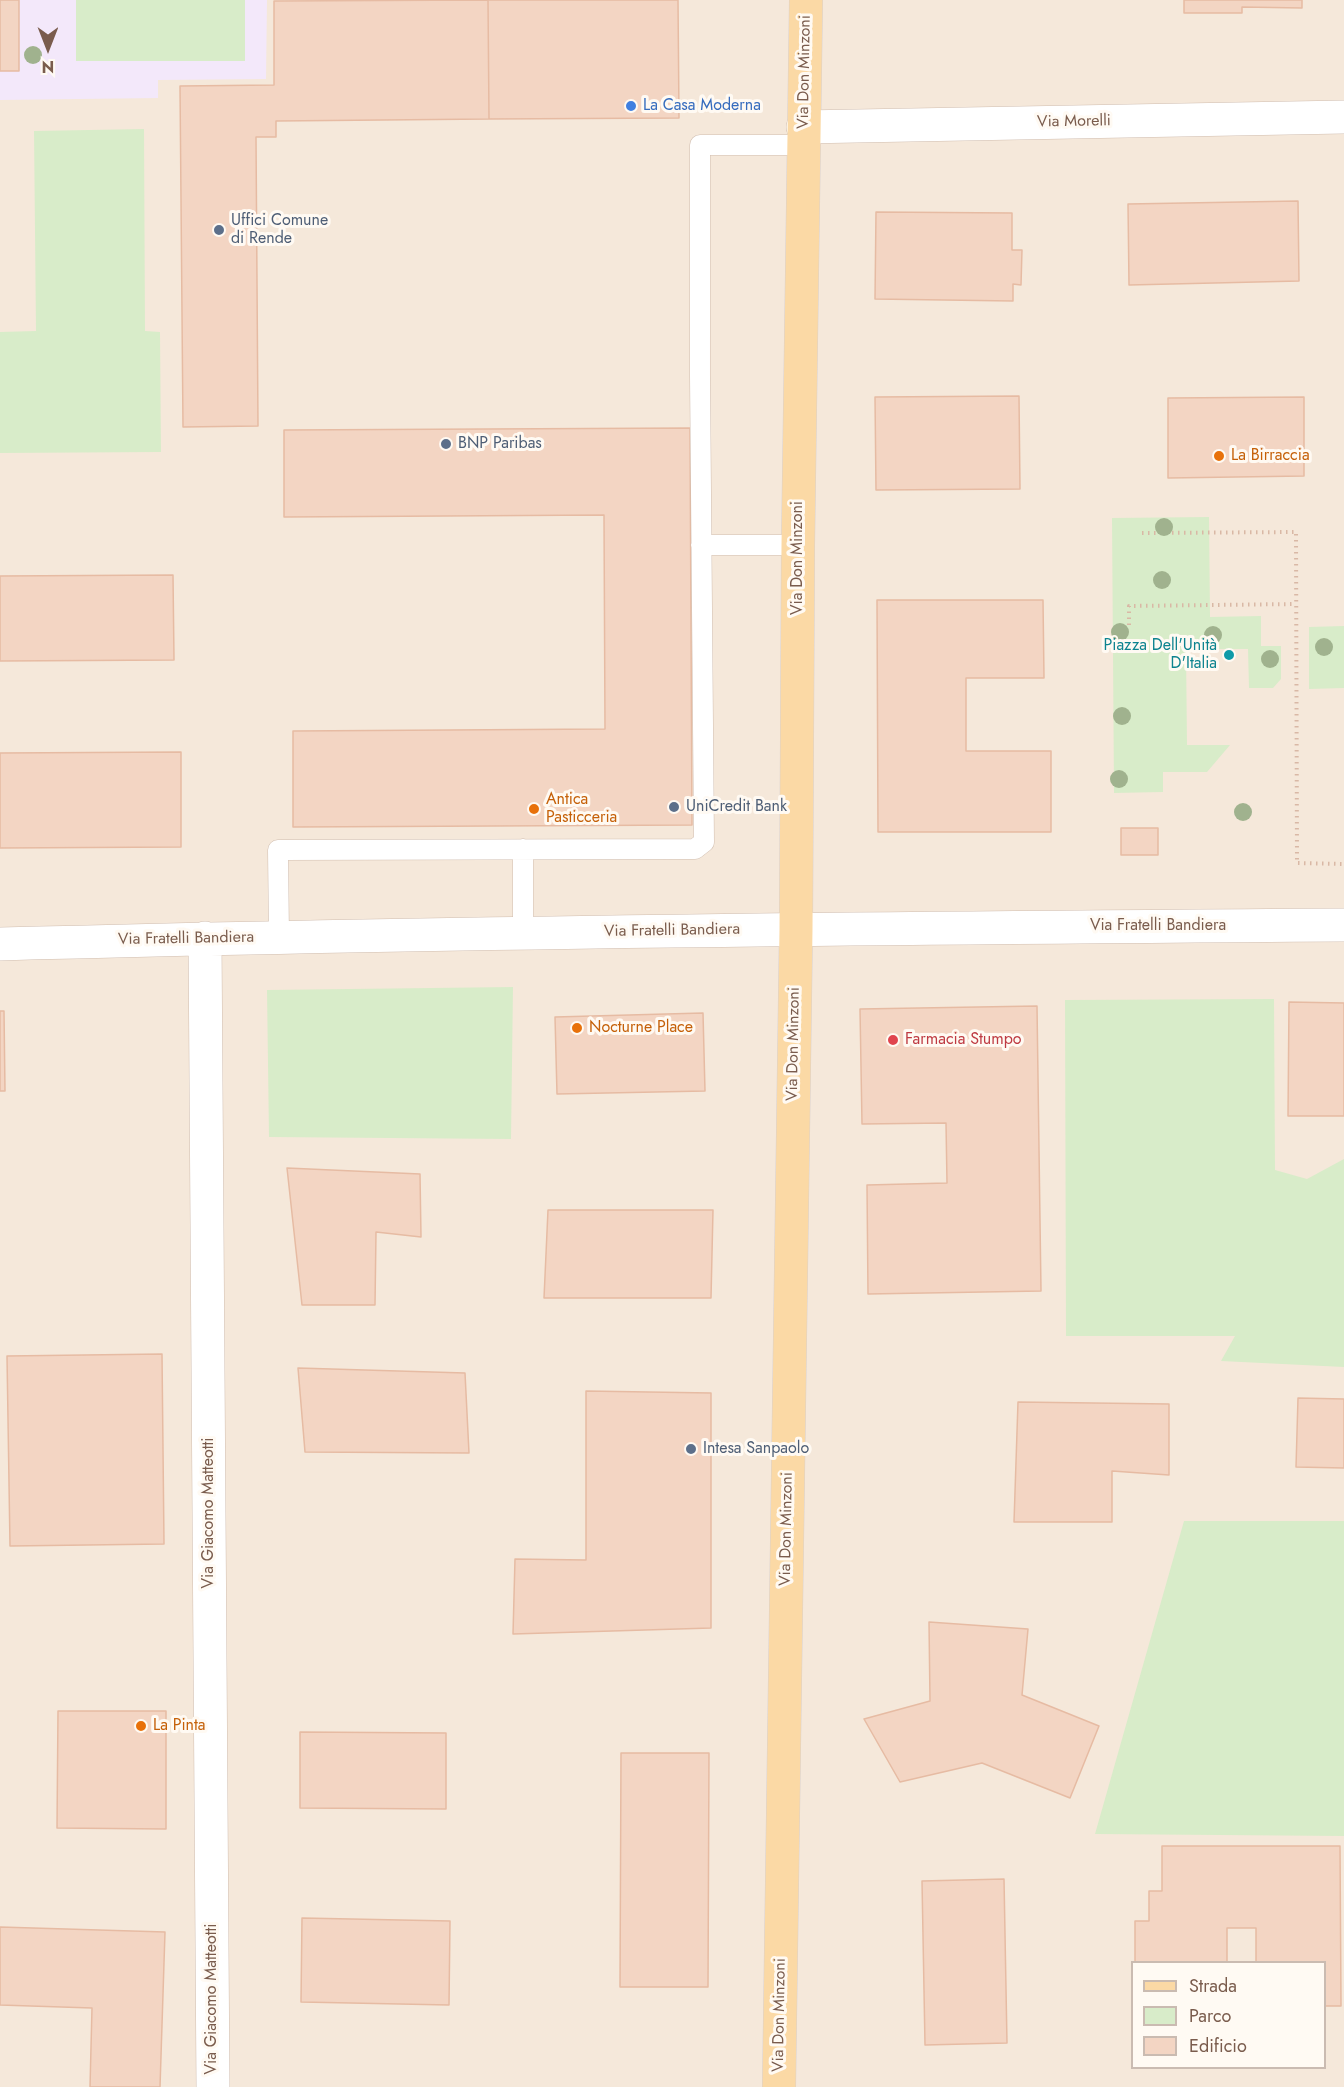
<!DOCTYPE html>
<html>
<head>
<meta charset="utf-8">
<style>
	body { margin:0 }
	#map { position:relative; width:1344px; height:2087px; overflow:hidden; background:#fdf6ec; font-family:Jost,sans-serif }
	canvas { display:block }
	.legend { position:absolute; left:1131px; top:1961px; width:195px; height:108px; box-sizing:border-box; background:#fffaf3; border:2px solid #cabbb1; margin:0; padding:8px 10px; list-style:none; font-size:18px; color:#7a5c4d }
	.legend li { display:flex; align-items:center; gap:12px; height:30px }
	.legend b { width:30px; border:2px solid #cabbb1 }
	.north { position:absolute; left:18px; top:18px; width:60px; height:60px; -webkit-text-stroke:4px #fffaf3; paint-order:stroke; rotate:180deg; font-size:16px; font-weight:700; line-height:24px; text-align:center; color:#7a5c4d }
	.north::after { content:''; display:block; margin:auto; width:21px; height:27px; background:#7a5c4d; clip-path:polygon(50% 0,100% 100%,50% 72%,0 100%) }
</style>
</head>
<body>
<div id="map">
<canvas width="1344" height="2087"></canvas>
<ul class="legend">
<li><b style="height:8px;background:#fbd9a5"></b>Strada</li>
<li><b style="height:16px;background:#d8ecc9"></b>Parco</li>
<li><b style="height:16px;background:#f3d5c3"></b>Edificio</li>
</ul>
<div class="north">N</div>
</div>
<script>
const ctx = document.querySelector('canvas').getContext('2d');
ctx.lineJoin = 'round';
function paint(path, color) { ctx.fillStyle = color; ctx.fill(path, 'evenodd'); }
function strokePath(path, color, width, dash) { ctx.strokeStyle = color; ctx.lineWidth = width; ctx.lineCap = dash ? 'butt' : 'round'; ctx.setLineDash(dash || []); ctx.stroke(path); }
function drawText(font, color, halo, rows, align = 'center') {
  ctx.font = font + ' Jost,sans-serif'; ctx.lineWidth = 6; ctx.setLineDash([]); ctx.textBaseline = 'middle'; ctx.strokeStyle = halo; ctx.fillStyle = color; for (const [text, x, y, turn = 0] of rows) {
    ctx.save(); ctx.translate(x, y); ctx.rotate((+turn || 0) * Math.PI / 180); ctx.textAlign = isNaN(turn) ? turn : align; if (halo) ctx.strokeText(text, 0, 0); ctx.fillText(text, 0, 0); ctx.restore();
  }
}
paint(new Path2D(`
	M0 0H1344V2087H0ZM1132 1962H1324V2068H1132Z`), '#f5e8da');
paint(new Path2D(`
	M0 0H267L266 79 158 80V98L0 100Z`), '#f3e8fa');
paint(new Path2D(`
	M76 0H245V61H76Z
	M144 129 145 331 160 332 161 452 0 453V332L36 331 34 131Z
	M1209 517 1210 617 1261 616V646H1281V679L1273 688H1249L1248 649H1186L1187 745H1230L1207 772H1163V792L1114 793 1112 518Z
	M1344 626V688L1309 689V627Z
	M513 987 511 1139 269 1137 267 990Z
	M1274 999 1275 1170 1307 1179 1344 1159V1367L1221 1361 1235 1336H1066L1065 1000Z
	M1184 1521H1344V1836L1095 1834Z`), '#d8ecc9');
const building = new Path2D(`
	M0 0H19V71H0Z
	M488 0H678L679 118 489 119Z
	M488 0 489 119 276 121V137H256L258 426 183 427 180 86 274 85V1Z
	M1184 0H1302V8L1242 7V13H1184Z
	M1298 201 1299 281 1129 285 1128 204Z
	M876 212 1012 213V250H1022L1021 285 1013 284V301L875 299Z
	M1019 396 1020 489 876 490 875 397Z
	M1304 397V476L1168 478V398Z
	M690 428 692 825 293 827V731L605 729 604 515 284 517V430Z
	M173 575 174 660 0 661V576Z
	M877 600H1043L1044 678H966V751H1051V832H878Z
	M181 752V847L0 848V753Z
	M1121 828H1158V855H1121Z
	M1289 1002 1344 1003V1116H1288Z
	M1037 1006 1041 1291 868 1294 867 1185 947 1183 946 1123 862 1124 860 1009Z
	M0 1011H4L5 1091H0Z
	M703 1013 705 1091 557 1094 555 1017Z
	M287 1168 420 1174 421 1237 376 1232 375 1305H302Z
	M548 1210H713L711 1298H544Z
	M162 1354 164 1544 10 1546 7 1356Z
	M298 1368 465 1373 469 1453 305 1452Z
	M586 1391 711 1393V1628L513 1634 515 1559 586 1560Z
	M1298 1398 1344 1399V1468L1296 1467Z
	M1018 1402 1169 1404V1475L1112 1471V1522H1014Z
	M929 1622 1028 1629 1022 1695 1099 1726 1070 1798 982 1763 900 1782 864 1719 930 1701Z
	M58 1711H166V1829L57 1828Z
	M300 1732 446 1733V1809L300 1808Z
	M621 1753H709L708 1987H620Z
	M1162 1846H1340L1341 2006H1324V1962H1256V1928H1227V1962H1135V1921H1149V1891H1162Z
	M1004 1879 1007 2043 925 2045 922 1881Z
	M302 1918 450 1921 449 2005 301 2002Z
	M0 1927 165 1932 160 2087H90L92 2008 0 2005Z`);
paint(building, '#f3d5c3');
strokePath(building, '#e6bba3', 1.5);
const lane = new Path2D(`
	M701 545H798
	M523 849V933
	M279 937 278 850 695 849 704 842 700 376V145H803`);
const street = new Path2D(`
	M803 127 1344 117
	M205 938 213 2087
	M0 944C448 932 896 928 1344 925`);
const primary = new Path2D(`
	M779 2087 796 929 798 545 806 0`);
strokePath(lane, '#d1beb0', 21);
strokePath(street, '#d1beb0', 34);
strokePath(primary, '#dad1cd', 34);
strokePath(new Path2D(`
	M1142 533 1296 532 1297 863 1344 864
	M1129 625V606L1296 604`), '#d9b8a5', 4, [1.5, 4.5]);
strokePath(lane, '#fff', 20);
strokePath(street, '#fff', 33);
strokePath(primary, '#fbd9a5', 33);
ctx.fillStyle = '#a0b28e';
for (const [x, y] of [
	[33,55],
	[1164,527],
	[1162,580],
	[1120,632],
	[1213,635],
	[1324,647],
	[1270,659],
	[1122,716],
	[1119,779],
	[1243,812]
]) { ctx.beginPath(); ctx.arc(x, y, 9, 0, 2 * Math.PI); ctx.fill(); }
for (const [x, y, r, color] of [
	[631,106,6,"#3f7fe0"],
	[219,230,6,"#5c6f8a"],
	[446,444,6,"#5c6f8a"],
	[1219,456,6,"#e8710a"],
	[1229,655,6,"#0f9aa8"],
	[674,807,6,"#5c6f8a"],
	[534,809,6,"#e8710a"],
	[577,1028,6,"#e8710a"],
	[893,1040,6,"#e0444e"],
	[691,1449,6,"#5c6f8a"],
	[141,1726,6,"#e8710a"]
]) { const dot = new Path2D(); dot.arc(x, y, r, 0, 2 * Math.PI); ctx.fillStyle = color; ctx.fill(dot); strokePath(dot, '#fffaf3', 2); }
drawText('16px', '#7a5c4d', '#fffaf3', [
	["Via Don Minzoni",805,72,-89],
	["Via Morelli",1074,122,-1],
	["Via Don Minzoni",798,558,-90],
	["Via Fratelli Bandiera",1158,926],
	["Via Fratelli Bandiera",672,931,-1],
	["Via Fratelli Bandiera",186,939,-1],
	["Via Don Minzoni",794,1044,-89],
	["Via Giacomo Matteotti",209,1513,-90],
	["Via Don Minzoni",787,1529,-89],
	["Via Giacomo Matteotti",212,1999,-90],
	["Via Don Minzoni",780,2015,-89]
]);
drawText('16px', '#366cbe', '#fffaf3', [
	["La Casa Moderna",643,106]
], 'left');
drawText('16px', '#4e5e75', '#fffaf3', [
	["Uffici Comune",231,221],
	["di Rende",231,239],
	["BNP Paribas",458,444],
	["UniCredit Bank",686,807],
	["Intesa Sanpaolo",703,1449]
], 'left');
drawText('16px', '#c56008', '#fffaf3', [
	["La Birraccia",1231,456],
	["Antica",546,800],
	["Pasticceria",546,818],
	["Nocturne Place",589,1028],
	["La Pinta",153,1726]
], 'left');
drawText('16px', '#0d838f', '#fffaf3', [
	["Piazza Dell'Unità",1217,646],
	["D'Italia",1217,664]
], 'right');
drawText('16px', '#be3a42', '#fffaf3', [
	["Farmacia Stumpo",905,1040]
], 'left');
</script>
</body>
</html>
